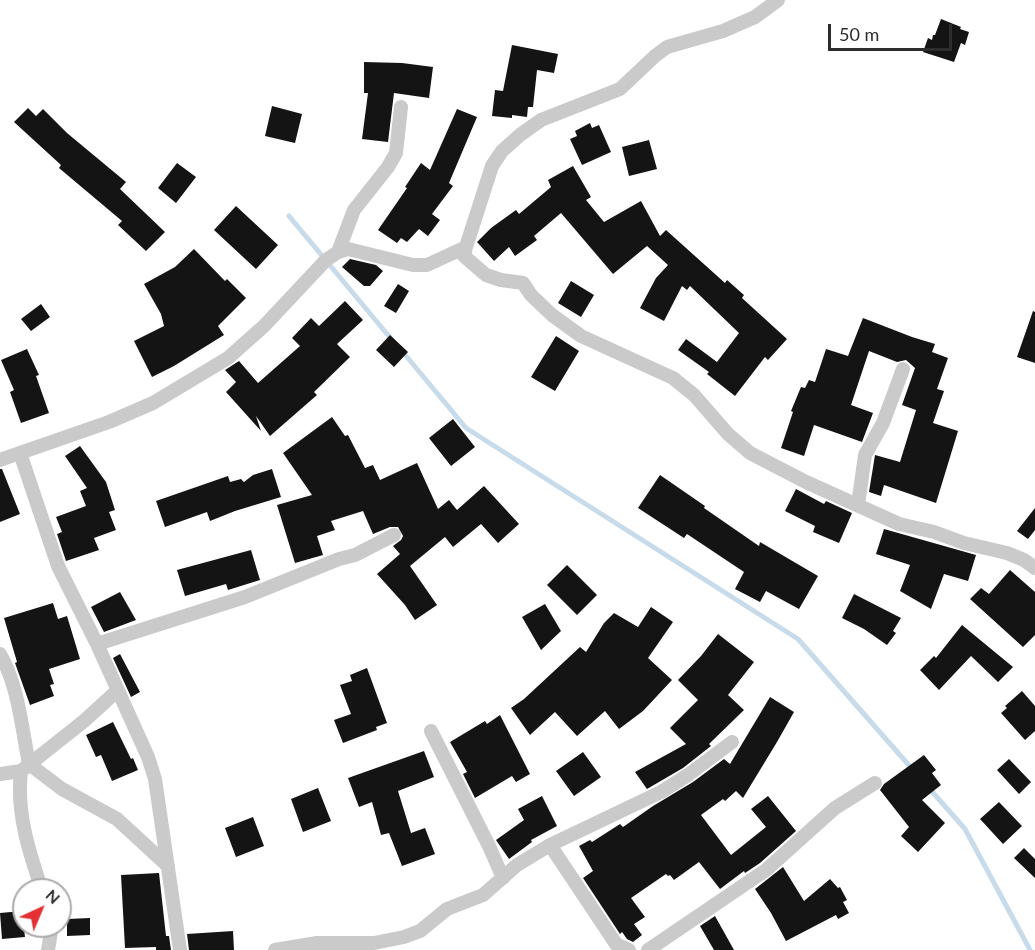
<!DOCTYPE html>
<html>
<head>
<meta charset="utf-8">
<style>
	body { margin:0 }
	#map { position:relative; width:1035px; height:950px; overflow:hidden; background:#fff; font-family:Lato,sans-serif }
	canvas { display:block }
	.north { position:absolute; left:12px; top:878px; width:60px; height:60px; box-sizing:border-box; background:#fff; border:2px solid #ababab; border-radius:50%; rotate:44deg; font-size:16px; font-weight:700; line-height:24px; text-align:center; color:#2d2d2d }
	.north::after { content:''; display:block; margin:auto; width:21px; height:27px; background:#e33133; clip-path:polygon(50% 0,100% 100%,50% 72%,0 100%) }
	.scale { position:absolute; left:828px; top:24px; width:124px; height:27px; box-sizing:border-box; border:3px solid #2d2d2d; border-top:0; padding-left:8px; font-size:18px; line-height:21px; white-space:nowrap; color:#2d2d2d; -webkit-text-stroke:4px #fff; paint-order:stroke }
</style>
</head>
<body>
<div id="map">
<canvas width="1035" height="950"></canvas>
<div class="north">N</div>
<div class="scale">50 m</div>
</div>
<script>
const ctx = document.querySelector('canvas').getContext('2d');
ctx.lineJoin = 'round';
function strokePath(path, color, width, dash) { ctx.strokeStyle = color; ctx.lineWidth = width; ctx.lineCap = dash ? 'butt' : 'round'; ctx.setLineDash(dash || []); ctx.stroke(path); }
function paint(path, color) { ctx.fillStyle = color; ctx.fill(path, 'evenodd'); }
strokePath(new Path2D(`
	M289 216 392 340
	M402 351 466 428 798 639 914 771
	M928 787 965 829 1030 950`), '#c7dbeb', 5);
paint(new Path2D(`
	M941 19 961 27 960 29 969 32 965 45 961 43 954 62 923 52 928 38 932 40 933 35H935Z
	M512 45 558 54 554 73 537 70 533 107H528L527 117 512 115V118L492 116 495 90 503 91Z
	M364 62 402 63 433 67 429 98 394 93 388 142 362 139 368 93H364Z
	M272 106 302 114 295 143 265 136Z
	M28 108 36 116 43 109 67 133 126 182 120 189 165 232 146 251 118 225 122 221 59 168 61 165 14 122Z
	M457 109 477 117 449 183 453 186 432 214 440 220 428 236 419 229 407 242 401 238 397 243 378 230 407 188 405 187 421 163 430 170Z
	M590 123 592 128 599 125 611 152 582 165 570 139 577 136 575 131Z
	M649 140 657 169 629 176 622 147Z
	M177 163 196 177 176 203 158 188Z
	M573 166 591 197 586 200 604 222 641 201 660 236 666 230 725 283 727 280 744 295 742 298 787 339 768 360 765 357 735 396 707 374 709 372 678 350 686 339 717 362 739 333 690 286 687 290 682 286 664 321 640 308 656 278 668 265 647 246 613 274 561 213 534 236 537 240 515 256 509 247 494 261 477 242 491 228 516 210 519 214 551 187 548 180Z
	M236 206 278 245 256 269 214 230Z
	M194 249 225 281 227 279 246 298 218 326 224 335 174 366 152 377 134 341 164 326 161 314 144 284 175 267Z
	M350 259 376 265 383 271 370 286H364L342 267Z
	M571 281 594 295 581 317 558 303Z
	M398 284 409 291 396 313 384 306Z
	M345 301 363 320 337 344 350 357 314 392 317 395 270 436 256 416 261 431 226 392 236 382 225 370 239 361 258 383 300 346 292 338 311 318 319 326Z
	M41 304 50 317 31 331 21 319Z
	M1033 311 1035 312V363L1017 357Z
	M863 318 912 337 935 344 932 352 948 358 937 389 944 391 933 423 958 431 936 503 884 485 881 496 869 492 875 455 900 462 916 410 902 405 915 368 906 360 897 362 869 351 851 405 873 413 862 442 814 425 804 456 781 448 793 412 791 411 801 387 805 388 809 380 815 382 826 349 848 356Z
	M390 335 408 352 394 367 376 350Z
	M556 336 579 351 555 391 531 377Z
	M27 349 39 375 36 376 49 413 21 423 10 392 14 390 1 360Z
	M332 417 345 436 348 435 365 468 373 465 380 480 417 463 438 509 449 500 457 510 484 486 519 524 498 543 481 524 453 547 445 537 410 566 437 605 415 620 405 605 377 574 400 554 393 546 401 540 403 536 398 527H390L373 534 363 511 331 521 335 530 317 536 323 555 295 563 277 505 312 495 283 453Z
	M453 419 475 447 451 466 429 438Z
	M80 446 106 482 115 510 109 512 116 530 94 538 99 550 66 561 57 534 62 532 56 517 86 506 80 491 87 488 65 456Z
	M0 469H2L20 514 0 522Z
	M272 469 281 497 235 511 210 521 207 512 165 527 156 501 228 476 230 482 241 479 244 482 253 475Z
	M660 475 705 506 704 508 759 546 760 542 818 576 799 609 766 591 760 602 735 589 744 572 687 534 684 538 638 508Z
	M796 489 824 504 826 501 852 513 839 543 813 532 815 526 785 511Z
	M1035 508V530L1028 539 1017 531Z
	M884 529 976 555 968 581 944 574 931 609 900 591 910 565 876 554Z
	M251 550 260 580 228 590 226 584 185 596 177 570Z
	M567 565 597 595 577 615 547 585Z
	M1010 570 1035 592V635L1023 647 970 599 981 588 989 594Z
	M120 592 136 620 104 632 91 607Z
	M854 594 901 618 893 631 896 633 887 645 864 629 842 618Z
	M53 603 58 619 67 616 80 659 49 669 54 684 50 685 54 696 30 705 15 663 17 662 4 618Z
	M545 604 561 631 541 650 522 617Z
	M651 607 673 622 648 658 672 680 643 711 619 729 605 711 577 736 555 712 530 735 511 708 524 699 580 647 586 652 604 623 614 613 638 627Z
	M962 625 1013 667 998 682 971 656 939 690 920 670 934 656 936 658Z
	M718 634 754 662 728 695 744 710 709 744 711 746 683 768 647 789 635 772 686 744 670 728 698 700 678 680 701 656Z
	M120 654 140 692 131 697 113 658Z
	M367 668 387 723 376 727 377 730 343 743 334 720 351 714 340 685 352 681 350 675Z
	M1022 691 1035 706V731L1025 740 1001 713 1007 708 1005 706Z
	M770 697 794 712 777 742 743 798 736 791 725 801 723 799 701 815 731 855 766 827 751 809 768 796 796 831 760 863 745 873 744 871 720 889 699 862 674 880 670 875 668 876 666 874 631 898 645 917 634 924 642 935 633 942 627 939 622 932 620 934 583 878 593 871 579 846 590 840 592 842 620 824 623 827 653 806 693 782 724 759 730 764Z
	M500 715 530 774 516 782 512 776 475 798 463 774 467 772 450 742 485 721 487 724Z
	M113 722 131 759 133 758 138 770 112 781 101 755 96 757 86 735Z
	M424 751 434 777 398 791 411 833 425 828 435 854 402 866 389 833 381 835 372 802 359 807 348 778Z
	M583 752 601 777 574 796 556 771Z
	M924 755 936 770 932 773 941 785 922 800 945 823 918 852 901 836 909 827 880 790 884 784Z
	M1009 759 1031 782 1019 794 997 770Z
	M318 788 331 821 303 832 291 799Z
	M542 796 557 826 531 840 532 842 509 859 496 840 524 820 518 809Z
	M999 802 1022 826 1003 844 980 819Z
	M253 817 264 846 236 857 225 828Z
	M1024 848 1035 859V878L1014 858Z
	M783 867 804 901 830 879 838 888 840 887 847 900 843 902 849 913 838 919 836 915 786 941 771 913 755 889Z
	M159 873 166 936H169L171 950H156V947L125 948 121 875Z
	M22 911 25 937 2 939 0 913Z
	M715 916 734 950H714L700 926Z
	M90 918V935L67 936V919Z
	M233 931 234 950H189L187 934Z`), '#141414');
strokePath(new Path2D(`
	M466 247 492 166 502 151 520 135 541 120 620 89 655 56 667 47 723 31 755 17 778 0
	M338 252 354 210 388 167 396 153 401 107
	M21 456 58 566 97 644 148 757 155 779 180 950
	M0 460 109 422 153 403 228 358 264 326 326 260 338 252 348 249 413 265H427L466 247 464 256 486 275 501 280 523 283 531 295 552 315 581 336 673 378 694 395 728 434 750 453 806 482 899 524 934 532 964 543 1007 553 1024 560 1035 568
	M858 505 865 455 883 423 903 369
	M97 644 245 597 339 559 355 555 394 535
	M0 654C18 684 22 729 29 764L62 789 117 819 168 866
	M431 731 489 846 503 878
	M0 774 21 771
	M550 845 616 944 629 950
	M42 890C29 852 16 812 21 771L84 721 118 690
	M48 950 52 926
	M275 950 317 943H374L404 937 420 931 447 909 483 895 517 865 550 845 661 792 688 775 732 742
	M648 950 766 870 835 808 875 783`), '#cacaca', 14);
</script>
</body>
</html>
